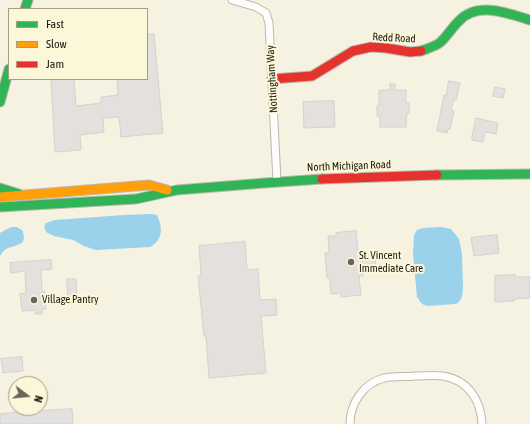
<!DOCTYPE html>
<html>
<head>
<meta charset="utf-8">
<style>
	body { margin:0 }
	#map { position:relative; width:530px; height:424px; overflow:hidden; background:#f5f2e2; font-family:"Asap Condensed",sans-serif }
	canvas { display:block }
	.legend { position:absolute; left:8px; top:8px; width:140px; height:72px; box-sizing:border-box; background:#fdf7da; border:1px solid #a39e89; margin:0; padding:5px 7px; list-style:none; font-size:12px; color:#1b190f }
	.legend li { display:flex; align-items:center; gap:8px; height:20px }
	.legend b { width:20px; border:1px solid #a39e89 }
	.north { position:absolute; left:8px; top:376px; width:40px; height:40px; box-sizing:border-box; background:#fdf7da; border:1px solid #a39e89; border-radius:50%; rotate:106deg; font-size:11px; font-weight:700; line-height:16px; text-align:center; color:#1b190f }
	.north::after { content:''; display:block; margin:auto; width:14px; height:18px; background:#676559; clip-path:polygon(50% 0,100% 100%,50% 72%,0 100%) }
</style>
</head>
<body>
<div id="map">
<canvas width="530" height="424"></canvas>
<ul class="legend">
<li><b style="height:5px;background:#30b455"></b>Fast</li>
<li><b style="height:5px;background:#ff9f0a"></b>Slow</li>
<li><b style="height:5px;background:#e5322d"></b>Jam</li>
</ul>
<div class="north">N</div>
</div>
<script>
const ctx = document.querySelector('canvas').getContext('2d');
ctx.lineJoin = 'round';
function paint(path, color) { ctx.fillStyle = color; ctx.fill(path, 'evenodd'); }
function strokePath(path, color, width, dash) { ctx.strokeStyle = color; ctx.lineWidth = width; ctx.lineCap = dash ? 'butt' : 'round'; ctx.setLineDash(dash || []); ctx.stroke(path); }
function drawText(font, color, halo, rows, align = 'center') {
  ctx.font = font + ' "Asap Condensed",sans-serif'; ctx.lineWidth = 4; ctx.setLineDash([]); ctx.textBaseline = 'middle'; ctx.strokeStyle = halo; ctx.fillStyle = color; for (const [text, x, y, turn = 0] of rows) {
    ctx.save(); ctx.translate(x, y); ctx.rotate((+turn || 0) * Math.PI / 180); ctx.textAlign = isNaN(turn) ? turn : align; if (halo) ctx.strokeText(text, 0, 0); ctx.fillText(text, 0, 0); ctx.restore();
  }
}
paint(new Path2D(`
	M151 214 157 215C163 228 163 240 150 247L96 250 84 246 73 240 54 236 46 232C44 228 44 226 46 223L55 220 124 215Z
	M12 227H17L23 231C23 234 25 238 23 241 19 248 6 244 0 256V233L7 229Z
	M441 227 451 229 459 239 462 254 463 289 462 297 458 303 455 304 428 306 424 305 421 303 417 297 413 254 414 235 417 230 423 228Z`), '#99d2ea');
const building = new Path2D(`
	M147 34H154L163 133 121 137 119 117 103 118 104 132 80 135 81 150 55 152 51 79H74L76 106 101 103V97L118 95 117 79H147Z
	M449 81 460 83 456 100 454 99 451 110 454 111 450 129H448L447 133 437 131 444 95 446 96Z
	M390 84H395V90H406V103H409V113H407L406 127H380V116H377V106L379 105V90H390Z
	M495 87 505 89 503 98 493 96Z
	M334 101 335 127 304 128 303 102Z
	M476 118 498 123 496 134 485 132 483 142 472 140Z
	M356 231 358 250H361L362 256H375L376 268 362 270 363 276H359L361 295 341 297V293L331 294 330 278H327L325 253 329 252 328 236H336V233Z
	M497 235 499 253 474 256 471 238Z
	M245 242 247 270 258 269 260 300 276 299 277 315 261 316 266 373 209 378 206 336H204L198 276H200L201 274 199 246Z
	M51 260 52 269 41 270 42 292 45 291 46 309H42V314H35V310L22 311 20 294 26 293 25 271 11 273 10 263Z
	M515 275V277H530V298L514 299V301L495 302V276Z
	M67 279H76L77 296 68 297Z
	M22 357 23 371 3 373 1 359Z
	M72 409 73 424H0V414Z`);
paint(building, '#e4e0de');
strokePath(building, '#d4d0ce', 1);
const street = new Path2D(`
	M232 0 256 7 266 13 269 23 277 181
	M350 424C350 403 364 383 384 378 394 376 405 377 415 376 424 376 434 375 443 376 468 380 481 400 482 424`);
const fast = new Path2D(`
	M25 9 28 0
	M421 51C426 49 433 47 438 44 444 41 453 26 459 21 477 1 508 13 530 20
	M0 102 9 69
	M437 175 530 174
	M0 188 19 194
	M0 207 136 199 177 190 265 183 322 179`);
const slow = new Path2D(`
	M0 197 149 185 167 190`);
const jam = new Path2D(`
	M272 79 312 76 353 51 371 47 386 48 410 52 421 51
	M322 179 437 175`);
strokePath(street, '#bcb9ad', 9);
strokePath(fast, '#bcb9ad', 11);
strokePath(slow, '#bcb9ad', 11);
strokePath(jam, '#bcb9ad', 11);
strokePath(street, '#fefdfb', 7);
strokePath(fast, '#30b455', 9);
strokePath(slow, '#ff9f0a', 9);
strokePath(jam, '#e5322d', 9);
for (const [x, y, r, color] of [
	[351,262,4,"#676559"],
	[34,300,4,"#676559"]
]) { const dot = new Path2D(); dot.arc(x, y, r, 0, 2 * Math.PI); ctx.fillStyle = color; ctx.fill(dot); strokePath(dot, '#fdf7da', 1.5); }
drawText('11px', '#1b190f', '#fdf7da', [
	["Redd Road",394,38,3],
	["Nottingham Way",272,79,-93],
	["North Michigan Road",349,166,-2]
]);
drawText('11px', '#1b190f', '#fdf7da', [
	["St. Vincent",359,256],
	["Immediate Care",359,269],
	["Village Pantry",42,300]
], 'left');
</script>
</body>
</html>
